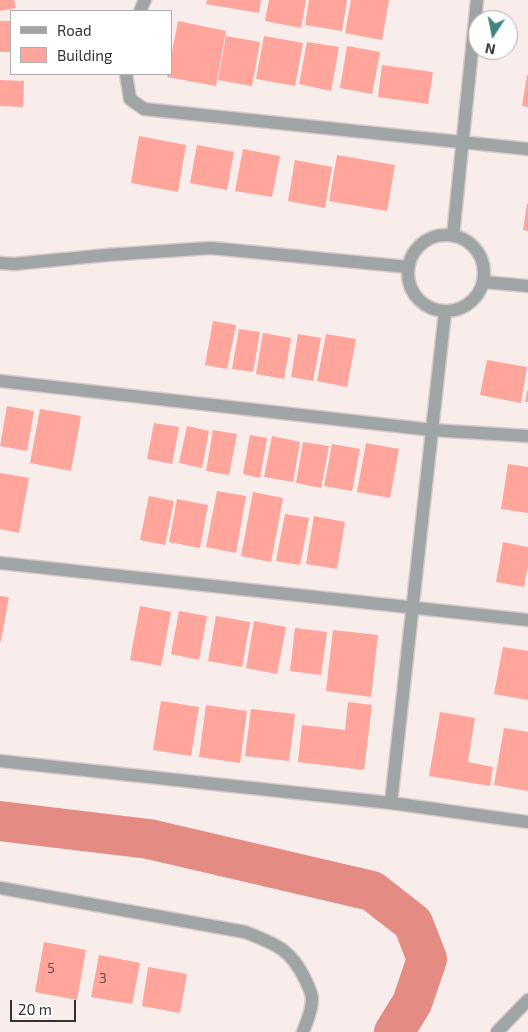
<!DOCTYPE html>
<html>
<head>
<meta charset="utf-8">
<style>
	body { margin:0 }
	#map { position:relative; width:528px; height:1032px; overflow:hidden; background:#f9edeb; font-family:"Exo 2",sans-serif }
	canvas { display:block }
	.legend { position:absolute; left:10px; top:10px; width:162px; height:65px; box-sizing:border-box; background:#fff; border:1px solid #afadad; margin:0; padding:6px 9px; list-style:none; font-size:15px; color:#363232 }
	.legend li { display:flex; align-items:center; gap:10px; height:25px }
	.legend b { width:25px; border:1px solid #afadad }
	.north { position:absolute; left:468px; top:10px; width:50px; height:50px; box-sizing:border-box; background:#fff; border:1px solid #afadad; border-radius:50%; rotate:191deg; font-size:14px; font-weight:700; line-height:20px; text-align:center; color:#363232 }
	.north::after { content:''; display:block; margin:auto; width:18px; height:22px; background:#3e857e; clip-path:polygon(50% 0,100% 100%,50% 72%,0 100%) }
	.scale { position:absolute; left:10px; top:1000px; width:66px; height:22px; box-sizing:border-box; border:2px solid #363232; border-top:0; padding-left:6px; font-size:15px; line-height:18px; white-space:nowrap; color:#363232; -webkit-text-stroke:4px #fff; paint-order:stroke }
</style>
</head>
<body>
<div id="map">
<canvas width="528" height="1032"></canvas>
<ul class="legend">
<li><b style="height:6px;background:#9fa4a4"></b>Road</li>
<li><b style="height:14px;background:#ffa59b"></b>Building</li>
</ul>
<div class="north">N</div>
<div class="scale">20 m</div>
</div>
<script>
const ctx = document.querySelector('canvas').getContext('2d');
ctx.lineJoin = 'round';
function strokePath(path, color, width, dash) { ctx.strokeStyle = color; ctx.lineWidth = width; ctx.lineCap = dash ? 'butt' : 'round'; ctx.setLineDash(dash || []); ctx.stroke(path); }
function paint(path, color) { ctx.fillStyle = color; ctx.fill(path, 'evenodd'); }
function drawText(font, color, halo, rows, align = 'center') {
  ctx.font = font + ' "Exo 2",sans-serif'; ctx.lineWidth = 4; ctx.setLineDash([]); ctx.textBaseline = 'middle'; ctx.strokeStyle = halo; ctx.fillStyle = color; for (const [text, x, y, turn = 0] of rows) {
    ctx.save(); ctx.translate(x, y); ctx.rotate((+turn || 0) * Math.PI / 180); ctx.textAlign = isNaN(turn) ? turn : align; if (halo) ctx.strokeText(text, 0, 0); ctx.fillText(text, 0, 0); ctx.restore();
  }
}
strokePath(new Path2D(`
	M0 821 149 839 372 891 413 923 427 959 412 1003 394 1032`), '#e48c83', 40);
paint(new Path2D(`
	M0 0H14L16 8 0 11Z
	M207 0H261L259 13 206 4Z
	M269 0H306L301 28 265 21Z
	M309 0H347L342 31 305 25Z
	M351 0H389L382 40 345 33Z
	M0 21H11V52H0Z
	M178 21 226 31 216 86 167 77 168 74H171V57Z
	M226 36 260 42 252 86 218 80Z
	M264 36 303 43 295 86 256 79Z
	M307 42 339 47 331 91 299 84Z
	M347 46 380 52 372 94 340 88Z
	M382 65 433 72 428 104 378 97Z
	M527 75H528V107L522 106Z
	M0 80 24 81 23 107 0 106Z
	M139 136 186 145 178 192 131 183Z
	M197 145 234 152 227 190 190 183Z
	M243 149 280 156 272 197 235 191Z
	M337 155 395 165 387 211 329 201Z
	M295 160 332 167 325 208 288 201Z
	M527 203 528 204V231L523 230Z
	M213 321 236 325 227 369 205 365Z
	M239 329 260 332 253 372 232 369Z
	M263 333 291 338 284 379 256 374Z
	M298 334 321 338 313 381 291 377Z
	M326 334 356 339 347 387 317 381Z
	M487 360 527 367 521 403 480 395Z
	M527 391H528V402H525Z
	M7 406 34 411 27 451 0 446Z
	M40 409 81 416 71 471 30 463Z
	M154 423 179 427 172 464 147 459Z
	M187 426 209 431 202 468 179 463Z
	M213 430 237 434 229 475 206 471Z
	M250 435 267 438 260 478 243 474Z
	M272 436 300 442 293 482 264 477Z
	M303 442 329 446 321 488 296 483Z
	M366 443 399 449 390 498 357 492Z
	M332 444 360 449 352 491 324 486Z
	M508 464 528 467V513L501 509Z
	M0 473 29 478 19 533 0 529Z
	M217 491 246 496 236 553 206 547Z
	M253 492 283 498 271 562 241 556Z
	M149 496 174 501 165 545 140 540Z
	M177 499 208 505 200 548 169 542Z
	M285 514 309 518 300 565 276 561Z
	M314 516 345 522 337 569 306 564Z
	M503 542 528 547V565L524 587 496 582Z
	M0 596 9 597 1 641H0Z
	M140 606 171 612 161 666 130 660Z
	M179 611 207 616 199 660 171 654Z
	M216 616 250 622 242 667 208 661Z
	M254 621 286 627 277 674 246 668Z
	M295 628 327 632 321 675 290 671Z
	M333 630 378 635 371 697 326 691Z
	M503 647 528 651V700L494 694Z
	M161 701 199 707 191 756 153 750Z
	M348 702 372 705 364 770 298 762 302 725 345 730Z
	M206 705 247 711 240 763 199 757Z
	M251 709 295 714 289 761 245 756Z
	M440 712 475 718 468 762 493 767 490 786 429 776Z
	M504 728 528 732V791L494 785Z
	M44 942 86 950 77 1000 35 992Z
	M99 955 140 963 132 1004 91 997Z
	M148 967 187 974 180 1013 142 1006Z`), '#ffa59b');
const minor = new Path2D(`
	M140 11 145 0
	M126 74 130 99 144 109 528 149
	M408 273a38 38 0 1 1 76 0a38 38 0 1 1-76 0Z
	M453 236 477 0
	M0 263 14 264 107 255 211 248 408 267
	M484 282 528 286
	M0 381 432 430 528 436
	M0 563 528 620
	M0 761 391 803 528 822
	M391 803 445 312
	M0 888 245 932C276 944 291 949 306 981 308 986 312 993 312 999 312 1011 307 1021 303 1032
	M497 1032 528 1000`);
strokePath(minor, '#d6cbca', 15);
strokePath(minor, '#9fa4a4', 12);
drawText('14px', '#684f4c', null, [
	["5",51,968],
	["3",103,978]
]);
</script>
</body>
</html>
